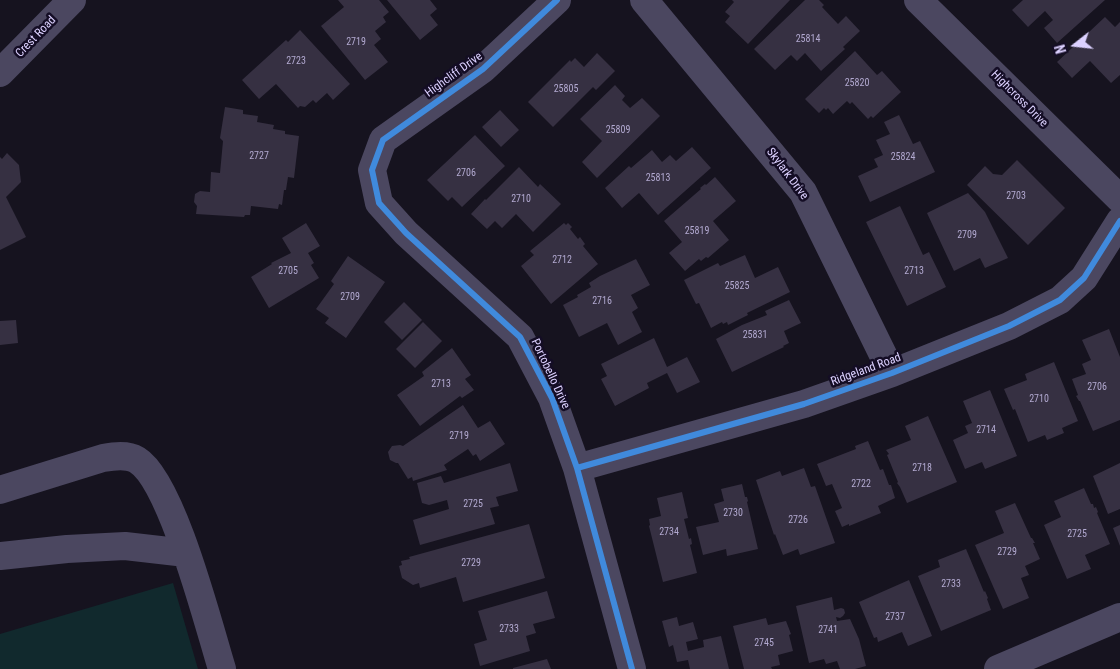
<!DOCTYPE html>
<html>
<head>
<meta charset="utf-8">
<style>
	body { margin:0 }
	#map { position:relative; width:1120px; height:669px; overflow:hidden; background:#16131f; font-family:"Roboto Condensed",sans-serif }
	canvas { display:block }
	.north { position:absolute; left:1050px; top:20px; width:50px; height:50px; -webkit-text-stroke:4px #140d25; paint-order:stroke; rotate:254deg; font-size:14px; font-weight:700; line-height:20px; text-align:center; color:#dcd1ff }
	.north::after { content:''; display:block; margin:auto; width:18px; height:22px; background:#dcd1ff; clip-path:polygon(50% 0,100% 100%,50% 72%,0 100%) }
</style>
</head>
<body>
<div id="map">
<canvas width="1120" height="669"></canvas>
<div class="north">N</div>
</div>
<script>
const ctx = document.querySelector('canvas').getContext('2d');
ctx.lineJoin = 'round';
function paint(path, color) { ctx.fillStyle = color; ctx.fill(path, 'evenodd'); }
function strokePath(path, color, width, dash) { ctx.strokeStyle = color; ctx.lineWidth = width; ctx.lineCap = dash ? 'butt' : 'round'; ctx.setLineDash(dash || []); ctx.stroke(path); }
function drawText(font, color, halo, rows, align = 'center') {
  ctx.font = font + ' "Roboto Condensed",sans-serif'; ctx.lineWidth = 5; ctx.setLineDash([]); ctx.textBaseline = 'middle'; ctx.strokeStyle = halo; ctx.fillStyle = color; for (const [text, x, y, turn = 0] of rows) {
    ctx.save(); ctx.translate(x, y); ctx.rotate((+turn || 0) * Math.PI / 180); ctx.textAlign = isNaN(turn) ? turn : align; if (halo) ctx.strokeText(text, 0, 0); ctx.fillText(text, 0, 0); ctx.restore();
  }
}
paint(new Path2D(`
	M173 583 198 669H0V634Z`), '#11292d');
paint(new Path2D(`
	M338 0H379L389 12 383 17 386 22 375 31 381 39 374 45 388 62 365 80 321 26 344 7Z
	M387 0H430L437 9 430 15 438 25 420 40Z
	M732 0H790L748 44 725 22 730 16 725 12 734 2Z
	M805 0H819L824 5 822 7 838 24 846 16 860 31 843 47 845 49 821 71 805 53 797 61 791 55 775 70 754 49Z
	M1023 0H1105L1057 43 1044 28 1053 20 1045 11 1028 27 1012 10Z
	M1105 17 1115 27 1120 22V75L1111 83 1090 61 1072 78 1057 62Z
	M300 30 350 84 333 100 327 93 316 103 313 100 305 107 300 106 298 108 276 84 259 99 242 80 286 40 288 42Z
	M855 51 877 75 882 71 901 92 873 118 871 116 868 119 852 102 850 104 847 101 833 114 828 108 826 110 824 108 819 113 805 99Z
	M597 53 615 71 596 90 593 87 553 127 528 102 570 60 571 62 575 58 584 67Z
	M615 85 625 96 622 100 630 108 642 98 660 116 597 178 582 162 602 141 580 119Z
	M225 107 243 110V114L258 116 257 122 274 125 273 129 285 131V134L299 136 294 178 288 177 286 190H284L282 205 279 204 278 209 251 206 250 215H245L244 217 196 214 197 206 194 202 195 194 200 191 210 192 211 172 220 173 223 141 220 138Z
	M500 110 519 130 501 147 482 127Z
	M899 115 913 144 920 141 935 172 870 202 858 176 878 167 874 159 883 155 876 140 890 134 884 122Z
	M475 135 505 166 462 207 452 197 448 201 427 180Z
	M692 147 711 168 658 215 639 193 622 208 605 188 629 166 631 168 652 150 662 162 670 155 676 161Z
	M7 153 19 165 21 182 6 197 26 237 0 250V157L2 159Z
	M1017 160 1065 208 1028 245 967 185 985 166 993 174 1002 175Z
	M519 167 538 187 540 184 561 204 533 232 516 214 502 228 495 221 487 229 471 214 485 199 486 200Z
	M715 177 736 201 713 221 729 240 708 258 706 257 701 261 699 259 685 271 669 253 682 242 664 221 701 189 700 188 705 184 706 185Z
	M968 193 985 212 1008 258 985 268 980 258 954 271 927 213Z
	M900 206 923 255 929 252 946 287 907 306 866 222Z
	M306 223 320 246 308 253 314 263 311 265 319 278 269 308 251 277 272 264 271 263 291 253 282 238Z
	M564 223 566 225 568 223 572 227 570 229 578 239 580 237 585 244 583 246 598 264 551 304 521 266 534 255 530 251Z
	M745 255 755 278 778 267 790 292 747 313 748 315 728 325 727 322 723 324 722 322 711 328 699 303 696 304 684 280 718 263 720 266Z
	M348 256 385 282 346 338 325 323 329 318 316 309 334 284 331 281Z
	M636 259 650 285 631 295 638 308 632 312 642 332 618 345 607 323 579 337 563 305 578 297 577 295 591 287 589 283 600 276Z
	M789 300 801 323 784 331 789 343 783 346 784 347 732 372 716 339 742 325 767 315 765 311Z
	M404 302 422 320 402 340 384 322Z
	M16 320 18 343 0 345V321Z
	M423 322 442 341 415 368 396 349Z
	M1109 329 1120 357V420L1093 431 1080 401H1079L1076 396 1078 395 1072 379 1086 374 1082 364 1091 360 1082 340Z
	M654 338 667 367 687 357 700 382 677 393 667 373 647 383 649 388 615 406 601 379 607 376 601 364Z
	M452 348 471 375 465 379 474 390 462 398 460 396 420 426 397 395 424 376 422 372Z
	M1054 362 1078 421 1062 428 1064 433 1047 440 1045 435 1028 442 1015 409 1013 410 1004 389 1027 380 1025 374Z
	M990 390 1017 456 985 469 982 462 965 469 953 440 968 433 965 426 972 423 963 401Z
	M463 405 478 428 490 421 505 444 480 461 476 454 473 456 468 449 444 465 447 470 413 481 412 477 408 479 398 463H396L390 460 388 452 392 446 400 445 403 446Z
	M928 416 957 482 907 503 900 487 897 483 898 482 887 455 889 454 886 450 911 440 905 426Z
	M868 441 880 470 883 469 889 485H891L895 498 878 506 881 513 849 526V524L842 527 835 511 842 508 832 484 826 486 817 464 856 449 855 446Z
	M510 463 518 491 496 497 499 506 490 508 495 524 420 545 413 520 449 509 447 500 429 505 422 503 417 483 441 476 444 483Z
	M1120 463V509L1108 514 1093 476Z
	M804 468 811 487 815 486 835 543 800 555 798 549 783 555 775 534 774 535 756 480 780 471 782 476Z
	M742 484 745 497H747L748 501 747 502 758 549 727 556 726 549 703 555 696 527 719 522 714 504 724 501 721 489Z
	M1084 488 1091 504H1093L1094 508 1096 507 1098 512 1097 513 1110 544 1085 555 1091 569 1067 579 1044 525 1061 517 1054 501Z
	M682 492 688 518 684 519 689 539 691 538 692 544 690 545 697 573 663 582 649 526 650 525 649 519 661 516 657 498Z
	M1015 503 1031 538H1032L1035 543H1033L1040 559 1025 566 1029 575 1021 578 1029 598 1003 609 975 545 1004 533 995 511Z
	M529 524 545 578 463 602 456 577 420 588 419 583 413 585 402 578 399 566 402 565 401 561 410 559 409 557Z
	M1120 525V546L1113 528Z
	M966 549 984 592 985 591 988 598 987 599 991 610 941 631 918 576 940 567 938 560Z
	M909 580 932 636 908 646 902 632 878 642 877 637 874 638 859 602Z
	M547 591 555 618 533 624 536 633 526 636 530 651 480 666 474 644 487 640 478 611Z
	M832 597 834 610 841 608 844 609 845 613 843 616 840 618 836 617 837 621 850 619 859 639 866 666 855 669H840L837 661 826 664 824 659 809 663 796 606Z
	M677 617 679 626 693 622 698 639 686 642 688 651 704 647 703 640 721 636 729 669H690L688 660 677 662 673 645 669 647 662 621Z
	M766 618 768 625 786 621 791 634 789 635 793 651 778 655 780 665 771 667 772 669H744L733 626Z
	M547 659 551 669H513V668Z`), '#363042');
strokePath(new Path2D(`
	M557 0 483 69 383 140 372 170 379 203 406 233 520 337 552 398 577 468 632 669
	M644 0 803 192 892 373
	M918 0 1120 199
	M0 73 72 0
	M577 468 804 404 892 373 1009 326 1060 300 1084 278 1120 221
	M0 490 103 458C114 456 127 454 137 460 172 481 209 627 222 669
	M0 556 67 549 125 546 186 553
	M998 669 1120 617`), '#4b4760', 28);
strokePath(new Path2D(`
	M557 0 483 69 383 140 372 170 379 203 406 233 520 337 552 398 577 468 632 669
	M577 468 804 404 892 373 1009 326 1060 300 1084 278 1120 221`), '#408adc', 6);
drawText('10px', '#b2a9d0', null, [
	["25814",808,39],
	["2719",356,42],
	["2723",296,61],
	["25820",857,83],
	["25805",566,89],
	["25809",618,130],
	["2727",259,156],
	["25824",903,157],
	["2706",466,173],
	["25813",658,178],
	["2703",1016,196],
	["2710",521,199],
	["25819",697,231],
	["2709",967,235],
	["2712",562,260],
	["2705",288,271],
	["2713",914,271],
	["25825",737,286],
	["2709",350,297],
	["2716",602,301],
	["25831",755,335],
	["2713",441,384],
	["2706",1097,387],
	["2710",1039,399],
	["2714",986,430],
	["2719",459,436],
	["2718",922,468],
	["2722",861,484],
	["2725",473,504],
	["2730",733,513],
	["2726",798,520],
	["2734",669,532],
	["2725",1077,534],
	["2729",1007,552],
	["2729",471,563],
	["2733",951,584],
	["2737",895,617],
	["2733",509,629],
	["2741",828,630],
	["2745",764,643]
]);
drawText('12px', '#dcd1ff', '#140d25', [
	["Crest Road",36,37,-46],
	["Highcliff Drive",454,75,-36],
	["Highcross Drive",1019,99,45],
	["Skylark Drive",787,174,53],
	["Ridgeland Road",866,370,-20],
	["Portobello Drive",550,374,65]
]);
</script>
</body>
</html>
